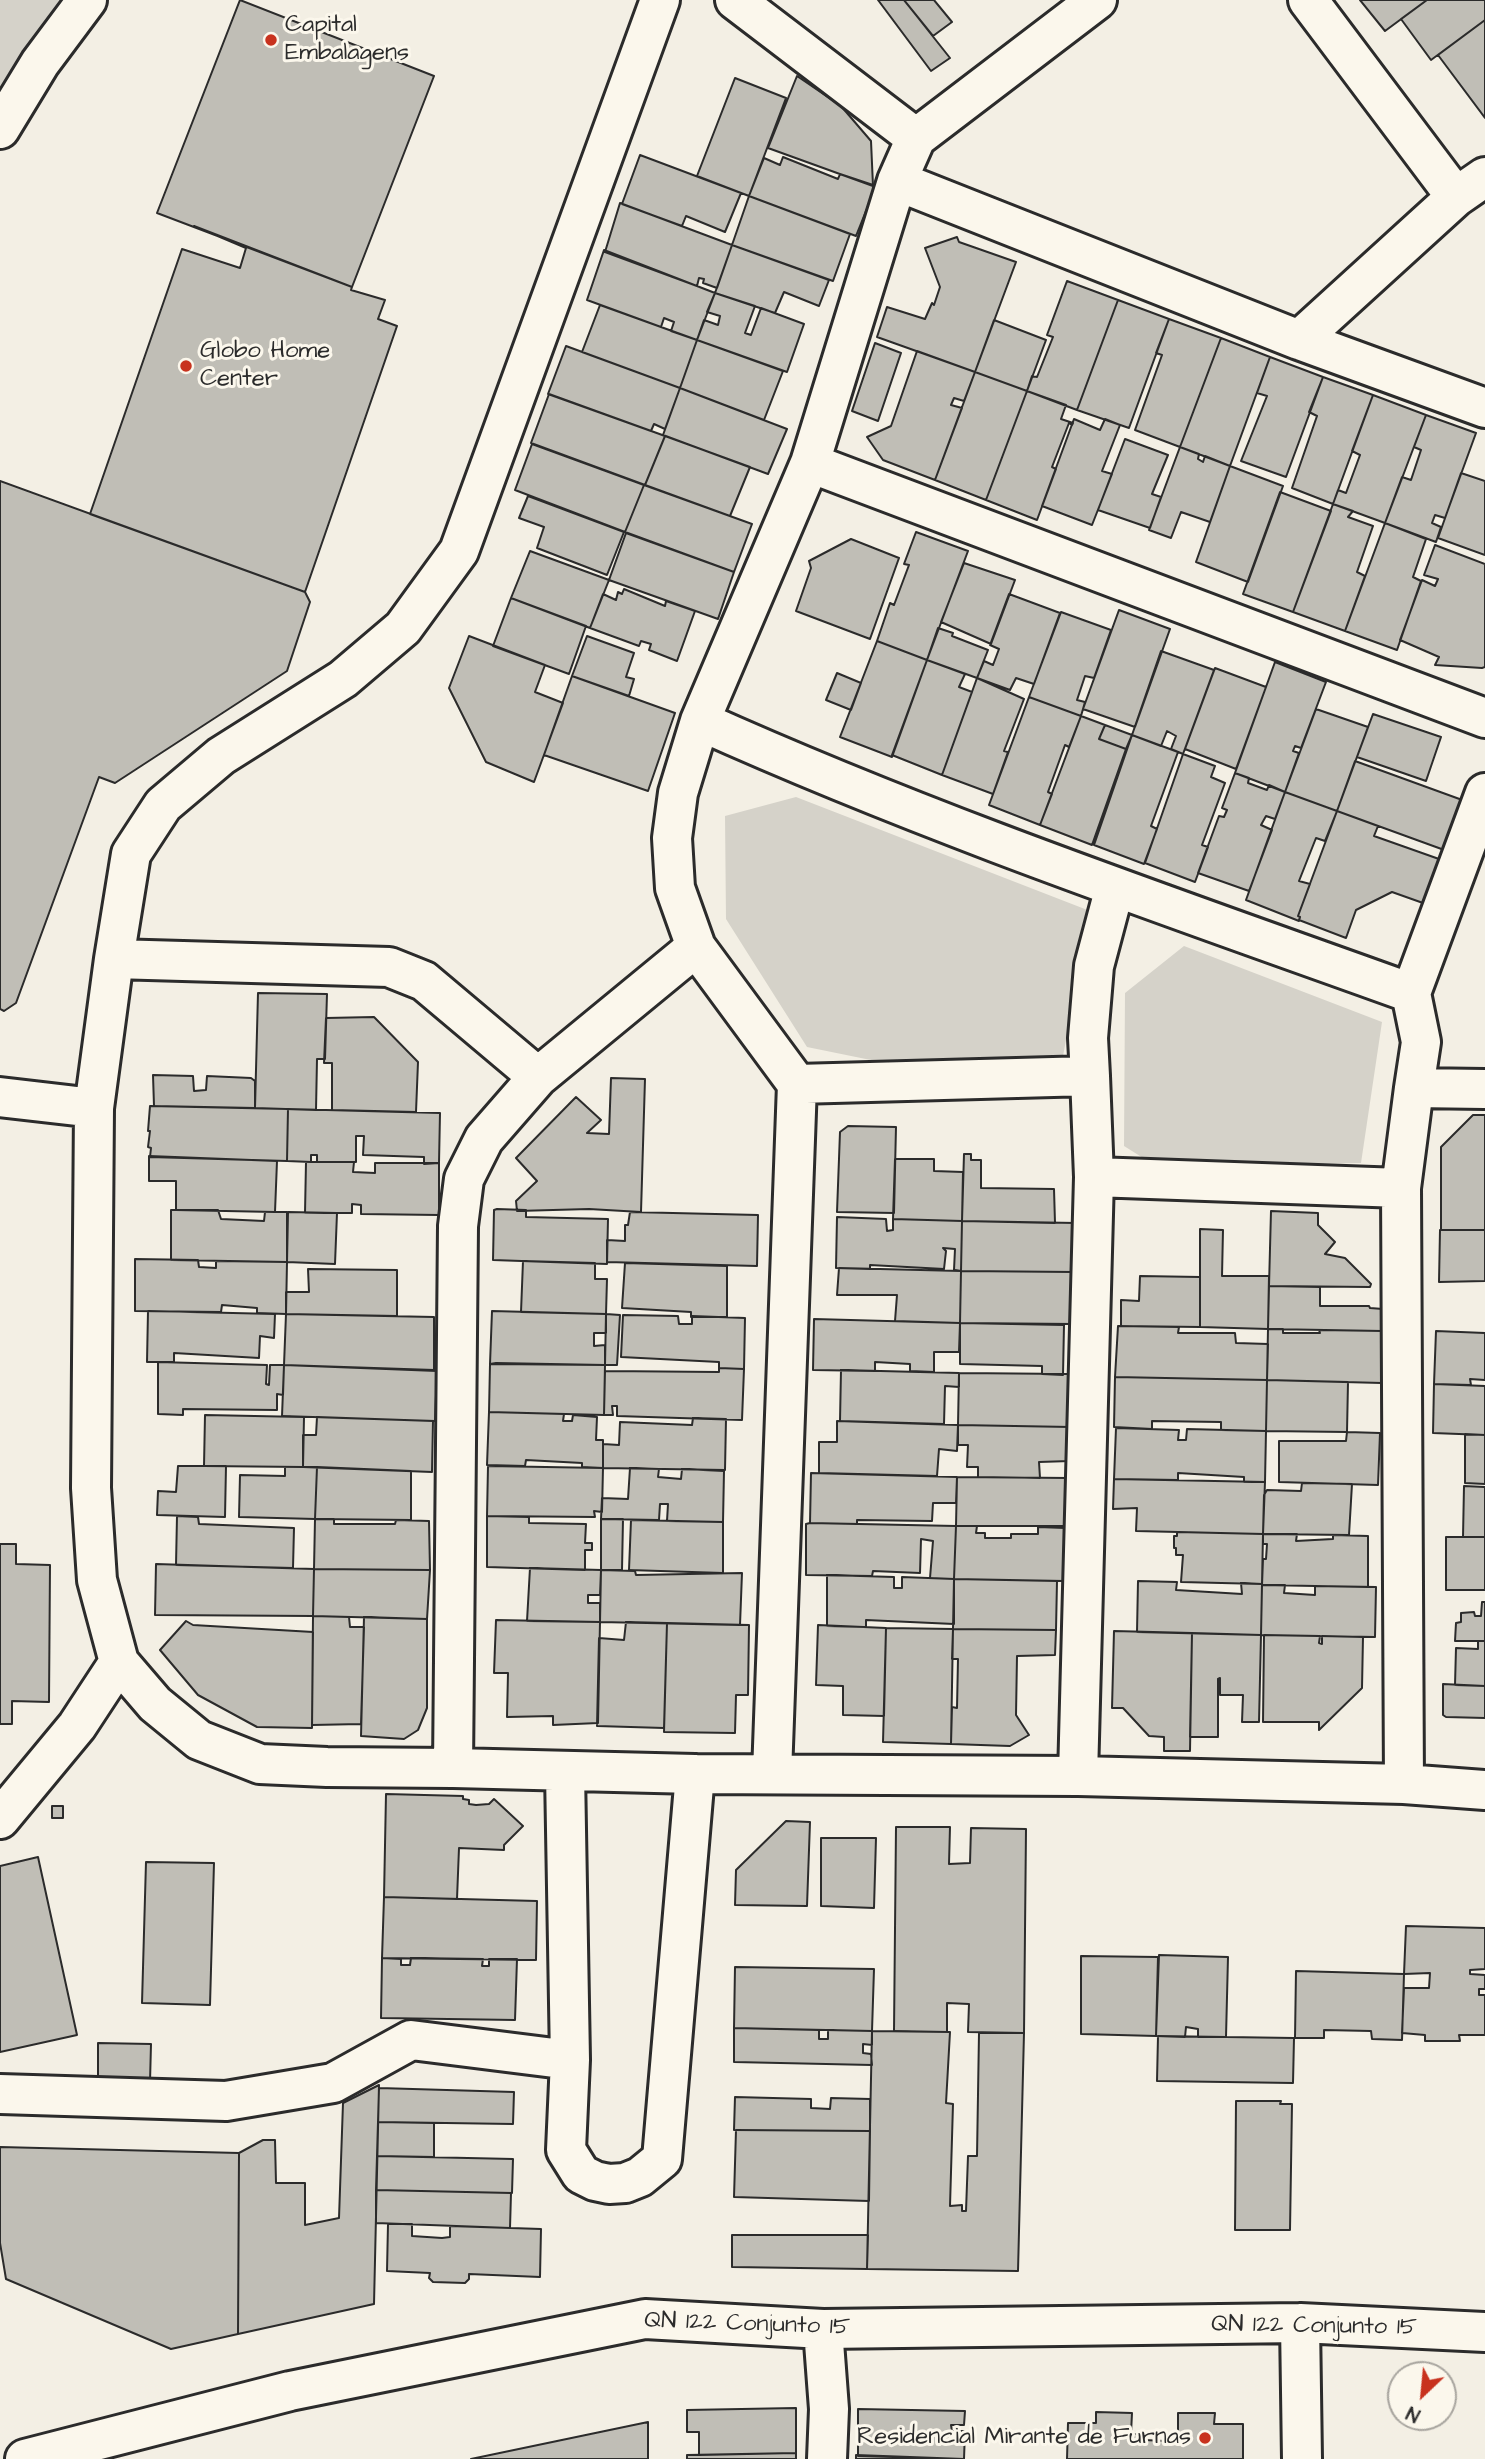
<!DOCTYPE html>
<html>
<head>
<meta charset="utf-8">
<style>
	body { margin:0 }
	#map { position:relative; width:1485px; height:2459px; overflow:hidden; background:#f3efe4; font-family:"Architects Daughter",sans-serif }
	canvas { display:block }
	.north { position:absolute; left:1387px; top:2361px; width:70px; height:70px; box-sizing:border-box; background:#fbf7ec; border:2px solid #a8a59f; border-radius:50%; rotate:206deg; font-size:19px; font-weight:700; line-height:28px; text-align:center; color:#2b2b2b }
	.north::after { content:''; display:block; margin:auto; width:24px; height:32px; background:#c8321e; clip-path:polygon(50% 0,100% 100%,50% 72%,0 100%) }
</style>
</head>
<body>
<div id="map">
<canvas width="1485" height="2459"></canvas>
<div class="north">N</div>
</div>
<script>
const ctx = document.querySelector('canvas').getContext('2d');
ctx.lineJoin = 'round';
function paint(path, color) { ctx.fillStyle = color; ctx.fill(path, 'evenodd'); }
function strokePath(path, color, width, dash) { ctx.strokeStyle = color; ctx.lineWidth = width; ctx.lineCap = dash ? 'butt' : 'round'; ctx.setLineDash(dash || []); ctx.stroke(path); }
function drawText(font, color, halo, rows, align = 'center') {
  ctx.font = font + ' "Architects Daughter",sans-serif'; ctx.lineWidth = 6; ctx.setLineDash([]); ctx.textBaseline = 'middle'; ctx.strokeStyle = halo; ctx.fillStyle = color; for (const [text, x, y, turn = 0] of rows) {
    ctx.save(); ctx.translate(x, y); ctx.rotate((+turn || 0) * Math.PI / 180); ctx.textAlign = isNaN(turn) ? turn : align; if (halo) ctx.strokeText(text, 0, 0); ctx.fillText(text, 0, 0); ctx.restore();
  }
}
paint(new Path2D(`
	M0 0H69L22 55 0 101Z
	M796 797 1090 911 1063 1056 959 1078 807 1047 726 919 725 816Z
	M1184 946 1382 1022 1361 1163 1156 1166 1124 1146 1125 993Z`), '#d5d2c9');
const building = new Path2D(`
	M240 0 434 76 352 287 157 213Z
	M878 0H904L950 58 931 71Z
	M904 0H934L952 22 933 36Z
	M1360 0H1427L1385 31Z
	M1427 0H1485V20L1431 60 1401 19Z
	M1485 20V118L1438 55Z
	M797 76 841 106 871 141 873 186 768 148Z
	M735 78 786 98 749 196 697 176Z
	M640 155 741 193 725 232 686 216 682 226 622 204Z
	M783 157 838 179 840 174 876 186 856 236 749 196 764 158 780 165Z
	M749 196 850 234 833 281 732 245Z
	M620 203 732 245 717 288 703 283 704 279 699 278 697 286 605 252Z
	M194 226 352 287 351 290 385 300 378 319 397 326 305 592 90 514 182 249 240 268 246 248Z
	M957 237 959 242 1016 262 975 372 877 337 887 307 925 319 932 303 934 305 940 287 925 248Z
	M732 245 829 280 819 306 784 292 775 313 715 293Z
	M604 250 715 293 697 340 671 331 674 322 664 318 661 327 587 300Z
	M1067 281 1118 300 1077 410 1027 391 1032 376 1037 377 1053 337 1047 335Z
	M715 293 755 306 745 333 751 335 761 308 804 324 787 372 697 340 704 320 718 325 720 316 707 312Z
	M1118 300 1169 319 1129 428 1077 410Z
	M600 305 697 340 680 388 582 352Z
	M1169 319 1221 338 1180 447 1135 430 1162 355 1156 353Z
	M994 320 1046 340 1027 391 975 372Z
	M1221 338 1270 357 1230 466 1180 447Z
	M697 340 783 371 764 420 680 388Z
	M875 343 901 353 878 421 852 411Z
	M566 346 680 388 665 429 654 424 651 431 548 394Z
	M917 351 975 372 964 401 954 398 951 405 962 408 935 480 883 460 867 437 891 426Z
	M1270 357 1323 377 1286 477 1241 461 1267 396 1257 393Z
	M975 372 1027 391 986 500 935 480Z
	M1323 377 1373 395 1333 504 1292 488 1317 416 1309 412Z
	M680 388 787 429 768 474 663 435Z
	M1027 391 1066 405 1061 419 1073 423 1072 425 1069 423 1052 467 1056 469 1037 520 986 500Z
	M549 394 665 436 645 485 531 443Z
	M1373 395 1426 415 1385 523 1333 504 1338 490 1346 493 1360 455 1352 451Z
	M1426 415 1476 433 1445 518 1435 515 1432 523 1441 527 1436 542 1385 523 1402 477 1411 480 1421 450 1414 447Z
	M1074 419 1100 430 1105 419 1120 425 1102 471 1112 474 1092 525 1042 506Z
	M665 436 750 467 730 516 645 485Z
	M1125 439 1168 455 1152 494 1161 497 1150 528 1098 510Z
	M532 444 644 485 625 532 515 490Z
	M1180 447 1199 454 1198 459 1203 462 1205 456 1230 466 1210 522 1181 512 1171 538 1149 530Z
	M1230 466 1283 486 1248 582 1196 562Z
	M1461 473 1485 481V555L1438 538Z
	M0 481 305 592 310 602 287 671 115 783 99 777 16 1003 4 1011 0 1009Z
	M644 485 752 524 734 572 625 532Z
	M1280 492 1331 511 1293 612 1243 594Z
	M528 496 624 532 607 575 537 548 544 527 519 518Z
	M1333 504 1353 511 1348 517 1373 526 1357 572 1365 576 1345 631 1293 612Z
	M1385 523 1426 539 1413 577 1421 581 1397 650 1345 631Z
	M916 532 968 551 927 660 877 641 890 603 894 605 909 565 904 564Z
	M626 533 734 572 718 619 609 580Z
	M851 539 899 558 870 639 796 611 811 568 809 561Z
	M1435 545 1485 564V667L1482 668 1435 665 1439 657 1400 640 1422 580 1435 586 1438 579 1424 575Z
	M530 551 609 580 590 628 511 598Z
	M964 563 1015 580 991 644 941 622Z
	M624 589 665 606 666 601 695 611 677 661 649 650 651 644 641 641 639 646 590 628 603 594 616 600 618 592 622 594Z
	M1009 594 1060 613 1034 684 1016 678 1010 690 977 678 984 661 993 665 999 649 990 645Z
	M511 598 586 626 569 674 493 646Z
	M1119 610 1170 629 1135 727 1083 709Z
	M1061 612 1111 630 1094 678 1085 676 1077 700 1085 702 1081 716 1029 697Z
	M938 628 953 633 952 636 988 650 977 678 927 660Z
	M469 636 545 665 535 692 563 703 534 782 486 762 449 688Z
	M587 636 634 653 626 677 634 679 629 696 572 676Z
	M877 641 927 660 892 757 840 737Z
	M1161 651 1214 670 1183 754 1171 749 1176 736 1167 731 1161 746 1132 735Z
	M927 660 965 674 959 687 972 692 942 775 892 755Z
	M1275 662 1326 682 1301 748 1295 746 1293 751 1299 753 1285 792 1235 773Z
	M1215 668 1266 687 1236 769 1185 749Z
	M837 673 861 683 851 710 826 700Z
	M572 676 675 713 648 791 544 755Z
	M977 678 1024 699 1004 751 1008 752 993 794 942 775Z
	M1029 697 1081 716 1069 747 1065 745 1048 792 1052 794 1040 825 989 805Z
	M1316 709 1368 727 1337 811 1285 792Z
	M1373 714 1441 737 1426 781 1357 757Z
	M1081 716 1105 725 1099 739 1126 749 1092 845 1040 825Z
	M1105 725 1132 735 1126 749 1099 739Z
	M1132 735 1178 752 1151 826 1157 829 1144 864 1094 845Z
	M1183 754 1215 766 1211 777 1225 783 1202 845 1208 847 1195 882 1145 863Z
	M1355 761 1465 801 1447 851 1337 811Z
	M1235 773 1249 778 1248 783 1267 790 1269 785 1285 792 1275 819 1266 816 1261 825 1272 830 1249 891 1198 873 1219 816 1224 817 1227 810 1222 808Z
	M1285 792 1337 811 1325 841 1316 838 1299 881 1310 884 1298 916 1300 917 1299 921 1246 900Z
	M1337 811 1378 826 1374 836 1439 859 1423 903 1392 892 1356 910 1346 938 1299 920 1300 917 1298 916Z
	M258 993 327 994 325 1059H317L316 1110 255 1108Z
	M374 1017 418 1062 416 1112 332 1110V1063H324L326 1018Z
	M153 1075 193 1076 194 1091 206 1090 207 1076 251 1078 255 1081V1108L154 1106Z
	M611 1078 645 1079 641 1212 589 1209 517 1211 516 1201 537 1181 516 1158 576 1097 601 1120 587 1133 609 1134Z
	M150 1106 288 1109 287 1161 150 1157 151 1148 148 1147 150 1131H148Z
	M288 1109 440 1113 439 1163 424 1164V1157L363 1155 364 1136H356V1162H317V1155H311V1162L287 1161Z
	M1473 1115H1485V1230H1441V1147Z
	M848 1126 896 1127 894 1213 837 1212 840 1132Z
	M964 1154H971V1160H981V1188L1054 1189 1055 1223 962 1221Z
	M149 1156 277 1161 275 1212 176 1210V1181H149Z
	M895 1159H934V1171L963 1172 962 1221 893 1219Z
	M306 1162H354L353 1172 375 1173V1163H439V1215L361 1214V1205L352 1204V1213H305Z
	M497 1209 526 1210V1217L608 1219 607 1264 493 1260 494 1210Z
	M171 1210H218L221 1219 264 1221 265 1212H287V1262L171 1260Z
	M1271 1211 1318 1213V1225L1335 1242 1325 1254 1345 1258 1371 1284 1370 1287 1269 1286Z
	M288 1212 337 1213 335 1264 287 1262Z
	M630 1212 758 1215 757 1266 607 1262V1240L625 1241V1225H628Z
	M837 1217 886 1219 887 1231 893 1230V1219L962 1221 961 1271 954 1270 955 1249 943 1248 946 1251 944 1269 870 1265V1269L836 1268Z
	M962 1221 1076 1223 1074 1272 961 1271Z
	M1200 1229 1223 1230 1222 1276H1269L1268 1329 1200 1327Z
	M1440 1230H1485V1281L1439 1282Z
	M135 1259 198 1260 199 1267 216 1268V1261L287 1262 286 1314 257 1313V1308L222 1305 221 1312 135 1311Z
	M523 1261 595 1263V1279H607L606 1314 521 1312Z
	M625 1263 727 1266V1317H691V1312L622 1308Z
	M839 1268 961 1271 960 1323 895 1321 897 1295H837Z
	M308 1269 397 1270V1316L286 1314V1292H309Z
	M961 1271 1074 1272 1073 1324 960 1323Z
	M1140 1276 1200 1277V1327L1121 1326V1300L1139 1301Z
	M1269 1286 1320 1287V1306H1369L1370 1308 1383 1309 1382 1331 1268 1329Z
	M148 1311 275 1314 274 1338 260 1336 259 1358 174 1353V1362H147Z
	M492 1311 606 1314V1333H594V1346L605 1345V1365L490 1364Z
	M286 1314 434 1317V1370L284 1365Z
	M606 1314 620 1315 617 1365H605Z
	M623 1315 678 1316 679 1324H692V1316L745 1318 744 1369 719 1368V1362L621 1357Z
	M814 1319 960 1323 959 1352H934V1372L910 1371V1364L875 1362V1371L813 1370Z
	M960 1323 1064 1325 1063 1375 1042 1374V1366L960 1364Z
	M1118 1326 1179 1327 1178 1333H1235L1236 1343 1268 1344 1267 1380 1115 1377Z
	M1268 1329H1283V1333H1320L1319 1330 1384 1331 1382 1383 1267 1380Z
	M1436 1331 1485 1333V1380L1470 1379 1471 1385 1434 1384Z
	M158 1362 267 1365 266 1384 269 1385 270 1365H284L283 1395 277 1394V1410L183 1409V1415L158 1414Z
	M496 1363 605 1365 604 1415 489 1412 490 1364Z
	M284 1365 437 1371 435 1421 282 1416Z
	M719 1368 744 1369 742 1420 617 1416V1406H612L613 1415H604L605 1371 719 1372Z
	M841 1370 959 1373V1387L945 1386 944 1424 840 1421Z
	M959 1373 1070 1374 1071 1427 958 1425Z
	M1115 1377 1267 1380 1266 1431 1221 1430V1422L1152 1421V1429L1114 1427Z
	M1267 1380 1348 1382 1347 1432 1266 1431Z
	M1434 1384 1485 1386V1435L1433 1433Z
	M489 1412 564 1414 563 1421H572L573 1415 597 1417 596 1440H603V1468L582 1467V1463L526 1460 525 1466 487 1465Z
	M205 1415 304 1417 303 1467 204 1466Z
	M317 1417 433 1421 432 1472 303 1467V1435H316Z
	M693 1418 726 1419 725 1470 603 1468V1444L619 1445 620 1422 692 1425Z
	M837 1421 958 1425 957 1451 939 1449 937 1476 819 1473V1442H837Z
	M958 1425 1071 1427 1070 1461 1039 1462 1040 1478 978 1477V1467H967L968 1445H958Z
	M1116 1428 1179 1430 1178 1440H1186L1187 1429 1266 1431 1265 1482H1244V1477L1178 1473V1480L1114 1479Z
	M1347 1432 1380 1433 1378 1485 1279 1482V1441H1346Z
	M1465 1434 1485 1435V1484L1465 1483Z
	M178 1466H226L225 1517 157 1515 158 1491 176 1492Z
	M488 1466 603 1468 602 1512 594 1511 595 1517 487 1516Z
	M285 1467H317L315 1519 239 1517 240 1475 285 1476Z
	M317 1467 411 1471V1520L315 1519Z
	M630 1468 659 1469 658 1477 681 1479 682 1469 724 1471 723 1522 667 1521 668 1504H660L659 1520 601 1519 602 1498 628 1499Z
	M811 1473 957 1477 956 1503H933L932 1521 857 1520V1524L810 1523Z
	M957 1477 1069 1478 1068 1526H956Z
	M1114 1479 1265 1482 1263 1534 1136 1531 1137 1508 1113 1509Z
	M1302 1483 1352 1484 1349 1535 1263 1534 1264 1495 1267 1490 1301 1491Z
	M1464 1486 1485 1487V1537H1463Z
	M177 1516 198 1517 199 1524 294 1528 293 1568 176 1565Z
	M487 1516 529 1517V1523L586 1524 585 1543H592V1550H585V1570L487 1567Z
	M315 1519H334V1524H395L396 1520 429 1521 430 1570 314 1569Z
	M601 1519H623L622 1570H601Z
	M631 1520 723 1522V1573L629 1570Z
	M810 1523 956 1526 954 1579 930 1578 933 1541 921 1539 920 1573 873 1571 872 1576 806 1575V1524Z
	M956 1526H977L976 1533H985V1538H1011V1534H1038V1527L1065 1528 1064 1581 954 1579Z
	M1177 1532 1263 1534 1262 1584 1181 1582 1183 1555H1176V1548H1174V1536H1177Z
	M1263 1534H1297L1296 1541 1333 1539V1535L1368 1536V1587L1262 1585 1263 1559H1266L1267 1544H1263Z
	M1446 1537H1485V1590H1446Z
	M0 1544H16V1564L50 1565 49 1702 12 1701V1724H0Z
	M156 1564 314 1569 313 1616 155 1615Z
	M530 1568 601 1570 600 1595H588V1603H600V1622L527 1621Z
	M314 1569 430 1570 427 1619 313 1616Z
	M601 1570 635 1571 636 1575 742 1573 740 1625 600 1622Z
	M827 1575 894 1577V1588H902V1577L954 1579V1624L866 1620V1627L827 1626Z
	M954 1579 1057 1581 1056 1630 953 1629Z
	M1138 1581 1177 1582 1176 1590 1242 1594 1241 1583 1262 1584 1261 1635 1137 1632Z
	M1262 1585H1285L1284 1593 1315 1595V1586L1376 1587 1375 1637 1261 1635Z
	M1482 1602H1485V1641H1455L1456 1623 1461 1622V1613L1474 1612 1475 1616H1481Z
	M313 1616 349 1617 350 1627H364L361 1724 312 1725Z
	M364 1617 427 1619V1708L418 1730 404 1739 361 1736Z
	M496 1620 600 1622 598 1723 553 1725V1716L507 1717 508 1673H494Z
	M186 1621 193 1625 313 1632 312 1728 257 1727 198 1695 160 1650Z
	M626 1622 667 1623 664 1728 597 1726 599 1638 624 1640Z
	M667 1623 749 1625 748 1695H736L735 1733 664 1732Z
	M818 1625 886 1628 884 1716 843 1715V1686L816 1685Z
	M886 1628 953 1629 951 1744 883 1742Z
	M953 1629 1056 1630 1055 1655 1017 1656 1016 1715 1029 1735 1010 1746 951 1744 952 1707 957 1708 958 1659H952Z
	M1114 1631 1192 1633 1190 1751H1164V1737L1149 1736 1123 1708H1112Z
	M1192 1633 1261 1635 1259 1722H1242L1243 1695H1220V1678L1218 1679V1737H1190Z
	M1264 1635 1320 1636 1319 1643 1322 1644V1636L1363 1637 1362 1688 1319 1730V1722H1263Z
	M1478 1641H1485V1686L1455 1685 1456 1648 1478 1649Z
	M1443 1684 1485 1686V1718L1446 1717 1443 1715Z
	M386 1794 463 1796V1799L469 1800V1804L476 1805 489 1804 494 1799 523 1826 504 1845V1850L459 1848 457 1899 384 1897Z
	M52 1806H63V1818H52Z
	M786 1821 810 1822 807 1906 735 1905 736 1870Z
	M896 1827H950L949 1864 970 1863 971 1828 1026 1829 1024 2033 968 2032 969 2004 947 2003V2032L894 2031Z
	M821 1838H876L874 1908 821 1906Z
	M38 1857 77 2035 0 2052V1866Z
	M146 1862 214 1863 210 2005 142 2003Z
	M384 1897 537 1901 536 1960 382 1958Z
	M1406 1926 1485 1928V1969L1470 1970V1974L1485 1975V1989H1479V1995H1485V2035H1459L1460 2041H1425V2035L1402 2033 1404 1988H1429L1430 1973 1404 1974Z
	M1159 1955 1228 1957 1226 2037H1198V2029L1186 2027 1185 2037 1156 2036Z
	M1081 1956 1158 1957 1156 2036 1081 2034Z
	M382 1958 401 1959V1965H410L411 1958 483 1959 482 1966H489V1959H517L515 2020 381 2018Z
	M735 1967 874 1969 872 2031 734 2028Z
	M1296 1971 1404 1974 1402 2040 1372 2039 1371 2031 1324 2030V2038H1295Z
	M734 2028 819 2030V2039H828V2030L872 2031V2045L863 2044V2053L871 2054 872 2065 734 2062Z
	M872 2031 950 2032 946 2103 953 2104 950 2206 962 2205V2211H966L968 2156H977L979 2033H1024L1018 2271 867 2269Z
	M1158 2036 1294 2038 1293 2083 1157 2081Z
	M98 2043 151 2044 150 2082 98 2081Z
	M379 2085 374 2304 238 2334 239 2153 263 2140H275L276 2183H305V2225L339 2218 343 2103Z
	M379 2088 514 2092 513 2124 378 2122Z
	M735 2097 811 2099V2108L830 2109 831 2098 870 2099V2131L734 2130Z
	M1236 2101H1281L1280 2104H1292L1290 2230H1235Z
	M378 2122 434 2123V2157L377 2156Z
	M736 2130 870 2131 869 2201 734 2197Z
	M0 2147 239 2153 238 2334 171 2349 6 2279 0 2243Z
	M377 2156 513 2159 512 2193 376 2190Z
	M376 2190 511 2193 510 2228 376 2223Z
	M388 2224H412V2236L442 2238 450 2237V2226L541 2229 540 2277 469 2274V2279L465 2283 433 2282 429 2278 430 2273 387 2271Z
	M732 2235H868L867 2269 732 2267Z
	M796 2408V2453L699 2455V2432H687V2410Z
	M858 2409 965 2411 964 2425H951L952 2431H965L964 2459 858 2456Z
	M1096 2412 1132 2413 1131 2434H1144V2440L1166 2441V2434H1178V2413H1215L1214 2424H1243V2459H1067L1068 2423H1096Z
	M648 2422V2459H471Z
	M796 2453V2459H687V2455Z
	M856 2455 964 2459H856Z`);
paint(building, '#c0beb6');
strokePath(building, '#2b2b2b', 2);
const street = new Path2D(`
	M1308 0 1456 197
	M916 138 1097 0
	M897 181 1299 340 1485 408
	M1299 340 1456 197 1485 177
	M810 463 1485 718
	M700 721C931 825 1172 907 1411 993
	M696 947 675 888 672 838 678 793 700 721 810 463 897 181 916 138 735 0
	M114 959 131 854 163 805 221 756 343 679 403 628 459 551 660 0
	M1090 1076 1088 1038 1094 966 1115 887
	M797 1084 1090 1076 1094 1177 1401 1188 1414 1088 1485 1089
	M1414 1088 1421 1042 1411 993 1485 793
	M0 1097 94 1108
	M1401 1188 1404 1784
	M453 1768 458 1226 464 1179 484 1139 538 1077
	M772 1774 797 1084 696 947 538 1077 424 981 389 967 114 959 94 1108 91 1488 97 1580 119 1662 155 1704 199 1740 260 1764 327 1767 453 1768 695 1774 1078 1776 1404 1784 1485 1790
	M1078 1776 1094 1177
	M0 1819 77 1726 119 1662
	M570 2060 566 2150 581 2174 595 2181 609 2184 625 2183 640 2177 662 2159 695 1774
	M0 2094 226 2101 333 2083 411 2040 570 2060 565 1772
	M1300 2323 1302 2459
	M823 2329 829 2409 827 2459
	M25 2459 290 2391 645 2319 823 2329 1300 2323 1485 2332`);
const primary = new Path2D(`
	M0 129 40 63 87 0`);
strokePath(street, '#2b2b2b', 44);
strokePath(primary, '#2b2b2b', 44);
strokePath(street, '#fbf7ec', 38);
strokePath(primary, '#fbf7ec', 38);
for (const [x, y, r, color] of [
	[271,40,7,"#c8321e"],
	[186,366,7,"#c8321e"],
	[1205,2438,7,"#c8321e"]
]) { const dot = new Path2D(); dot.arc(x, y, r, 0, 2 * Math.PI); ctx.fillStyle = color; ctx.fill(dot); strokePath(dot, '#fbf7ec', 2.5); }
drawText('24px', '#2b2b2b', '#fbf7ec', [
	["Capital",285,26],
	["Embalagens",285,54],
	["Globo Home",200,352],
	["Center",200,380],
	["Residencial Mirante de Furnas",1191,2438,"right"]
], 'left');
drawText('24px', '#2b2b2b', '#fbf7ec', [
	["QN 122 Conjunto 15",747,2325,2],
	["QN 122 Conjunto 15",1314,2327,1]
]);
</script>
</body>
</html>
